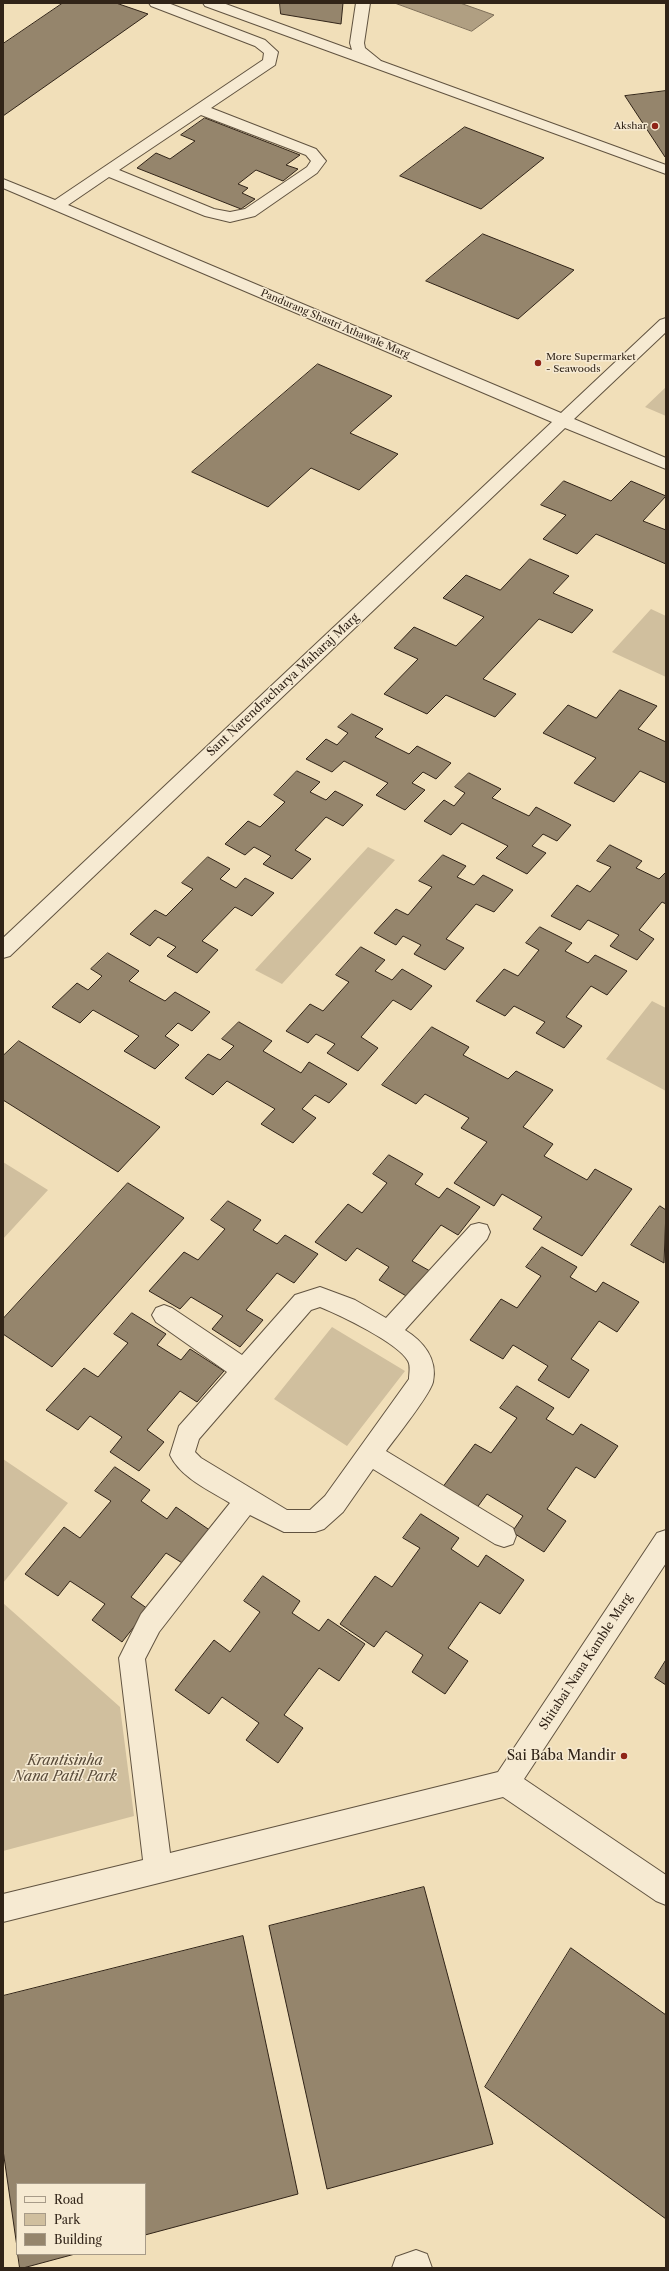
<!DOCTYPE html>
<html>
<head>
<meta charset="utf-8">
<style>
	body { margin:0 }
	#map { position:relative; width:669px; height:2271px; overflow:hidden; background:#f1dfb9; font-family:"Libre Caslon Text",serif }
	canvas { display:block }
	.frame { position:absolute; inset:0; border:4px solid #312418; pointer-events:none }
	.legend { position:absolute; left:16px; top:2183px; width:130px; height:72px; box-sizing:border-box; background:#f6ead2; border:1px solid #a79b88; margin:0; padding:5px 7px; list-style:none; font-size:12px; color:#312418 }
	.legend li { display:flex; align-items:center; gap:8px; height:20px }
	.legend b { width:20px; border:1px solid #a79b88 }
</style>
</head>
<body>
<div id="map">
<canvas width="669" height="2271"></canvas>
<div class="frame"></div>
<ul class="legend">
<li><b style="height:5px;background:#f6ead2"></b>Road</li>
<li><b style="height:11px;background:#d0bf9e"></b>Park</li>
<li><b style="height:11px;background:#95856c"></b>Building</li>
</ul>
</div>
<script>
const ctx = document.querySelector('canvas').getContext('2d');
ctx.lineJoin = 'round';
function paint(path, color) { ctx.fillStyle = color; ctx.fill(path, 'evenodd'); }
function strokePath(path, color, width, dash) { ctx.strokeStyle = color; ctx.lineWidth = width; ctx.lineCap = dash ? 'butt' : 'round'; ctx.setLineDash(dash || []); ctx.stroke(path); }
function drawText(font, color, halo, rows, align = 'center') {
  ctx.font = font + ' "Libre Caslon Text",serif'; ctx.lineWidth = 3; ctx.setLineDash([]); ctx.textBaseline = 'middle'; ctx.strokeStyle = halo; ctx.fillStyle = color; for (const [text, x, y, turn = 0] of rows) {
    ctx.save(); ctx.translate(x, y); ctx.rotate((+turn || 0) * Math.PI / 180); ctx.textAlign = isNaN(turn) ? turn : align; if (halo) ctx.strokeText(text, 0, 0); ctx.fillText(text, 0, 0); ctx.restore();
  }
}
paint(new Path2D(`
	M666 387V416L645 407Z
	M651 609 666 616V677L612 652Z
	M368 847 395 860 282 984 255 970Z
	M652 1001 666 1008V1091L606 1059Z
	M3 1162 48 1190 3 1239Z
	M332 1327 405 1371 347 1446 274 1399Z
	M3 1459 68 1503 3 1583Z
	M3 1603 120 1707 134 1816 3 1851Z`), '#d0bf9e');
const water = new Path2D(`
	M395 3H460L494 15 472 31Z`);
paint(water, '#b09f82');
strokePath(water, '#7d6e58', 1);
const building = new Path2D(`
	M63 3H116L148 14 3 116V44Z
	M280 3H343L341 24 281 14Z
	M666 91V157H665L625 96Z
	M205 118 300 155 286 165 298 169 283 181 256 170 238 184 248 188 242 193 255 199 241 209 137 168 156 153 170 159 195 141 181 135Z
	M465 127 544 158 481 209 400 176Z
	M483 234 574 270 518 319 426 281Z
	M318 364 392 396 350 433 398 454 359 490 311 468 268 507 192 472Z
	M564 481 611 501 631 481 666 496 643 521 666 530V564L596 534 577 554 543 539 566 515 541 505Z
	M530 559 569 576 553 593 593 610 572 633 539 619 483 679 516 694 495 717 446 695 427 714 384 694 418 659 394 648 414 627 456 646 484 617 443 598 466 575 500 590Z
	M620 690 657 706 638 729 666 742V783L640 771 614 802 574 783 596 758 543 733 568 705 596 718Z
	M352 714 383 729 375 737 409 754 417 746 451 763 436 779 423 772 412 783 425 790 405 810 376 795 388 783 344 761 332 772 306 759 326 739 337 745 348 733 338 727Z
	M297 771 320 782 310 792 326 800 335 791 363 805 343 826 326 817 295 850 311 859 292 879 263 864 271 856 254 847 245 855 225 844 248 821 260 827 285 802 274 795Z
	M469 773 501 789 492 798 529 816 536 807 571 825 557 841 543 834 532 846 546 853 527 874 496 858 508 846 462 823 451 835 424 821 444 800 454 806 465 793 455 787Z
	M610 845 642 861 636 868 659 879 666 872V904L662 902 639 930 654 939 637 960 610 946 619 935 588 920 580 930 551 916 577 885 590 892 611 867 597 861Z
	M443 855 466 866 457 877 474 885 483 875 513 890 494 912 476 904 446 939 464 948 445 970 414 954 421 945 403 936 396 945 374 933 396 909 408 915 432 887 419 881Z
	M208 857 230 869 220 879 236 888 245 878 274 893 252 916 235 907 202 941 218 950 197 973 167 956 176 947 158 937 150 946 130 934 155 910 166 916 193 889 182 883Z
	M540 927 572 943 565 951 588 963 595 955 627 971 607 995 591 986 566 1017 582 1026 564 1048 536 1033 545 1022 514 1006 505 1016 476 1001 504 969 518 976 539 950 526 943Z
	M361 947 385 960 375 971 392 980 402 969 432 986 411 1010 393 1000 361 1037 378 1048 358 1071 327 1053 335 1044 316 1034 308 1043 286 1031 310 1004 323 1011 349 982 336 975Z
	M108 953 139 971 129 981 165 1001 175 992 210 1012 192 1031 178 1023 165 1036 179 1045 155 1069 124 1051 139 1036 93 1010 80 1023 52 1007 77 983 88 990 102 976 91 969Z
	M239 1022 272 1041 263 1051 301 1073 309 1062 347 1084 329 1103 315 1095 302 1109 316 1118 293 1143 261 1124 275 1109 227 1081 213 1095 185 1078 208 1054 220 1060 234 1046 222 1039Z
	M432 1027 469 1047 463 1055 508 1079 516 1071 553 1090 523 1127 553 1144 544 1156 587 1180 595 1169 632 1189 582 1256 533 1229 542 1217 502 1194 494 1206 454 1183 487 1142 461 1128 469 1118 425 1094 416 1104 382 1085Z
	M19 1041 160 1127 118 1172 3 1100V1056Z
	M389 1155 423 1174 415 1184 439 1198 447 1188 480 1207 458 1235 441 1225 412 1261 430 1271 408 1297 379 1280 389 1267 357 1248 346 1261 315 1242 348 1204 362 1213 387 1183 373 1174Z
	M128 1183 184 1218 52 1367 3 1334V1319Z
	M228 1201 261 1220 253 1230 277 1244 285 1235 318 1254 294 1283 277 1273 246 1310 263 1320 240 1347 212 1329 223 1316 191 1297 180 1309 149 1291 184 1252 198 1260 225 1229 211 1220Z
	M660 1206 666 1210 664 1263 631 1245Z
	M542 1247 577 1267 570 1277 596 1292 603 1282 639 1302 617 1332 599 1321 571 1359 589 1370 569 1398 538 1380 548 1366 513 1345 503 1359 470 1340 501 1299 517 1308 541 1276 526 1267Z
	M132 1313 166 1334 157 1345 181 1360 190 1349 224 1371 197 1402 180 1391 147 1430 164 1442 139 1471 110 1452 122 1437 90 1416 78 1430 46 1410 84 1368 98 1377 128 1343 114 1334Z
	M517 1386 554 1408 546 1419 573 1435 581 1424 618 1446 595 1478 576 1467 547 1509 566 1521 544 1552 512 1532 523 1516 487 1494 476 1509 442 1488 475 1444 491 1453 517 1418 500 1408Z
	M115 1467 150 1490 141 1501 167 1519 176 1507 211 1531 184 1564 166 1553 131 1597 148 1609 122 1642 92 1620 105 1604 70 1581 58 1596 25 1574 64 1527 80 1538 111 1501 95 1491Z
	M421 1514 459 1538 451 1549 478 1567 486 1555 524 1580 500 1614 480 1602 448 1648 468 1661 445 1694 412 1672 423 1655 386 1631 374 1647 340 1624 375 1576 392 1587 420 1548 403 1538Z
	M263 1576 300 1601 292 1613 319 1631 328 1619 365 1644 339 1681 319 1668 284 1715 303 1728 278 1763 246 1740 259 1723 222 1697 209 1714 175 1690 214 1640 230 1652 260 1612 244 1601Z
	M666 1660V1685L655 1678Z
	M424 1887 493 2144 327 2189 269 1926Z
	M243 1936 298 2194 145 2235V2184H17V2247L3 2150V1996Z
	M571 1948 666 2015V2219L485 2087Z
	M18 2254H75L23 2268H20Z`);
paint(building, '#95856c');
strokePath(building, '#312418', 1);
const minor = new Path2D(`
	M149 3H168L265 40 278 52 275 65 211 108 316 149 326 161 317 173 255 216 230 222 205 216 109 177 68 205 561 413 660 320 666 318V332L574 419 666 458V469L565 428 10 956 3 958V938L552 422 3 188V179L55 200 263 60 264 53 255 46 151 6ZM201 115 306 155 311 161 307 167 245 209 230 212 214 209 119 170Z
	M203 3H223L352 50 350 43 356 3H370L364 43 365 48 381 61 666 165V174L205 6Z
	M479 1223 487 1225 490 1232 487 1239 405 1330C423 1341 438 1359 433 1382 430 1395 396 1437 386 1451L513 1528 516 1536 513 1544 504 1547 495 1544 373 1469 343 1512 324 1529 315 1532H284L250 1515 159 1632 145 1659 170 1853 498 1772 657 1533 666 1530V1563L524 1779 666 1875V1905L656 1901 503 1797 3 1922V1894L143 1860 119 1658 141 1614 230 1503C209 1490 181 1478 170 1455L179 1426 227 1372 156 1322 152 1315 156 1308 164 1305 172 1308 242 1355 295 1295 320 1287 355 1300 386 1318 471 1225ZM320 1307C340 1315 398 1343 408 1361 411 1366 409 1374 409 1379L325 1496 310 1510H287L201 1458 195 1452 199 1439 311 1310Z
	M416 2250 427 2254 432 2268H392L396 2257Z`);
strokePath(minor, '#615340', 2);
paint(minor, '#f6ead2');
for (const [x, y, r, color] of [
	[655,126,4,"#8f2418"],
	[538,363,4,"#8f2418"],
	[624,1756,4,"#8f2418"]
]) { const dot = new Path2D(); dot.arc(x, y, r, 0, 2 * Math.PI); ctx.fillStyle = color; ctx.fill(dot); strokePath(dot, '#f6ead2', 1.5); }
drawText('10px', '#312418', '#f6ead2', [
	["Akshar",647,126],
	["More Supermarket",546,357,"left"],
	["- Seawoods",546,369,"left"]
], 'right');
drawText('10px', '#312418', '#f6ead2', [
	["Pandurang Shastri Athawale Marg",335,324,23]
]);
drawText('12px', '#312418', '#f6ead2', [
	["Sant Narendracharya Maharaj Marg",283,685,-43],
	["Shitabai Nana Kamble Marg",586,1662,-57]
]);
drawText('14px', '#312418', '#f6ead2', [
	["Sai Baba Mandir",616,1756]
], 'right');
drawText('italic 14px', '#594b3a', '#f6ead2', [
	["Krantisinha",65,1761],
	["Nana Patil Park",65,1777]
]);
</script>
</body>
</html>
